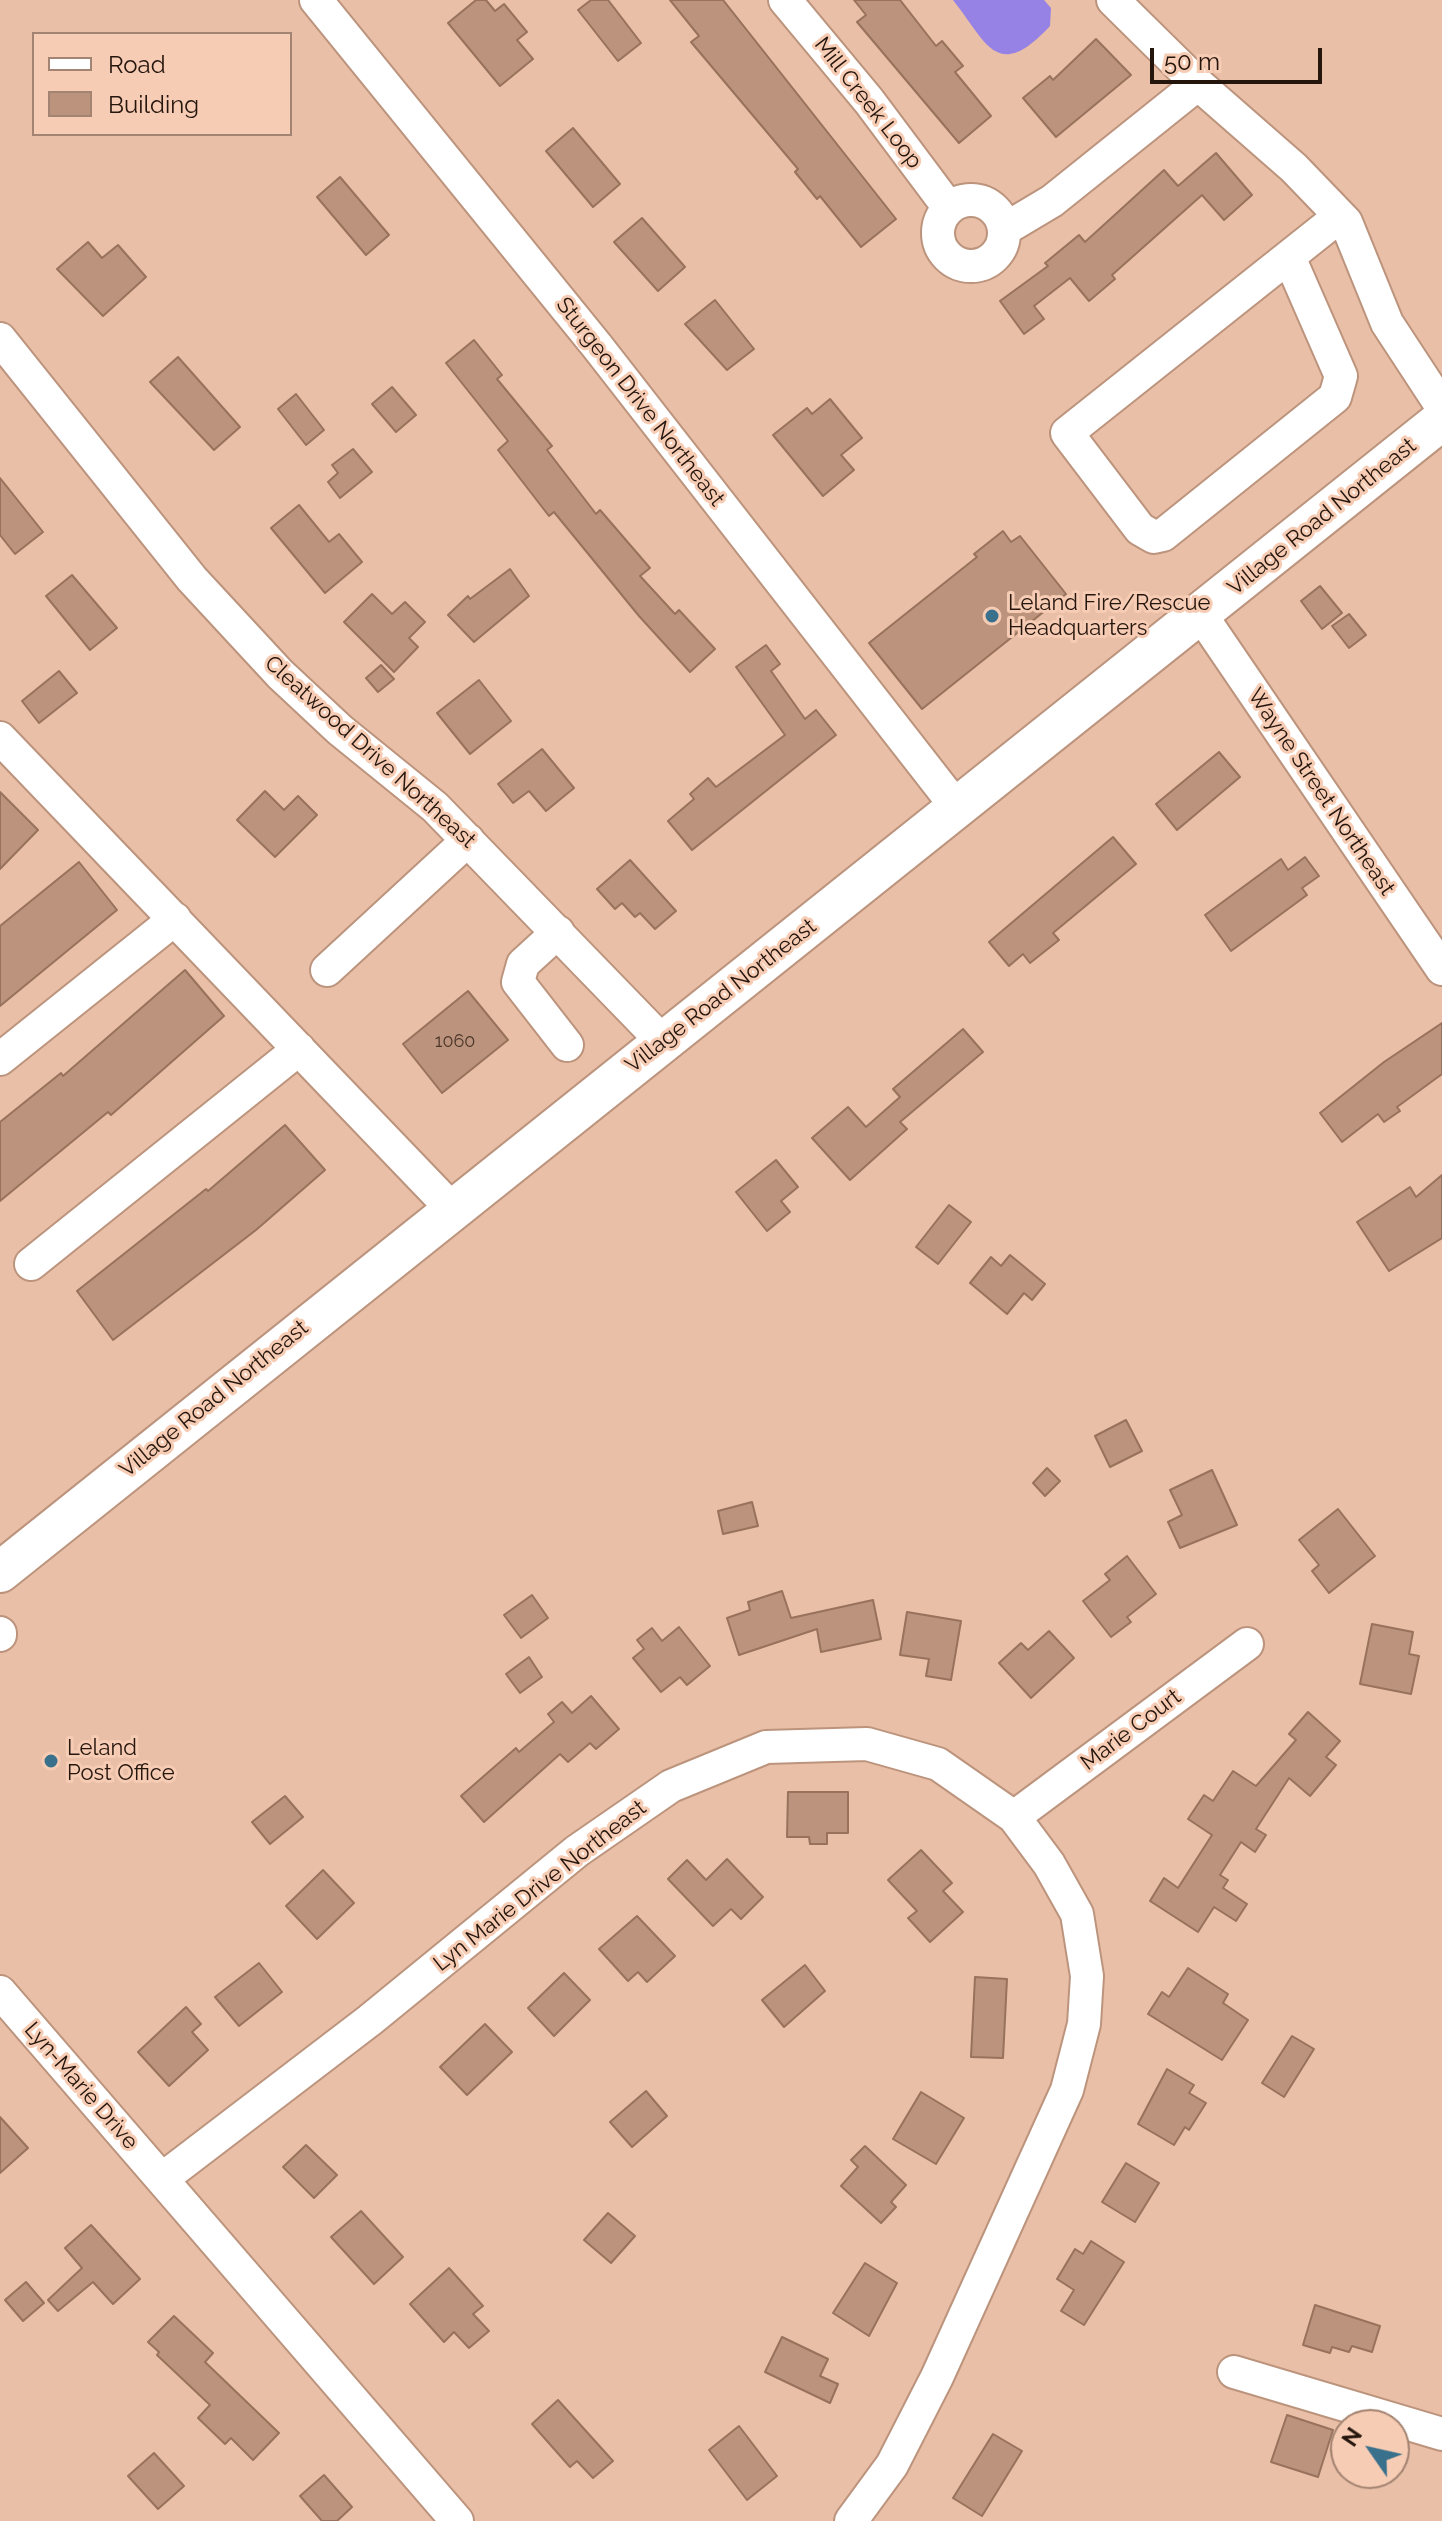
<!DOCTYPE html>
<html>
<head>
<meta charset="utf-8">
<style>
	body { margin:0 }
	#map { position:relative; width:1442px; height:2521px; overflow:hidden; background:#e9bfa7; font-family:Raleway,sans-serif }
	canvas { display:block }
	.legend { position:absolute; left:32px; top:32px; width:260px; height:104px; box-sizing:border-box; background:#f7ccb4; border:2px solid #a38371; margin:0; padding:10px 14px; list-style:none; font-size:24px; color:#24150d }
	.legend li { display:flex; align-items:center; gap:16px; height:40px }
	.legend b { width:40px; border:2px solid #a38371 }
	.north { position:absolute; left:1330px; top:2409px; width:80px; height:80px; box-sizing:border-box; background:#f7ccb4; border:2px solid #a38371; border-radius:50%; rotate:304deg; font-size:22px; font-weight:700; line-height:32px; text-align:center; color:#24150d }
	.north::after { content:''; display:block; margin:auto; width:28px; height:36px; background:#39708b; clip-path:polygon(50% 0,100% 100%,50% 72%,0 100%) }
	.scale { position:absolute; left:1150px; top:48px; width:172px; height:36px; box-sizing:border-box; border:4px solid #24150d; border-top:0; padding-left:10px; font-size:24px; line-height:28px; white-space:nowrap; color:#24150d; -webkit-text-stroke:6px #f7ccb4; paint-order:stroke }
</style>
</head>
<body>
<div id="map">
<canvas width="1442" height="2521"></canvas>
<ul class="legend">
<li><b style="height:10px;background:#fff"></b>Road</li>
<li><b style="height:22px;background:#bc947d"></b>Building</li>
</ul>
<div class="north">N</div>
<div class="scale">50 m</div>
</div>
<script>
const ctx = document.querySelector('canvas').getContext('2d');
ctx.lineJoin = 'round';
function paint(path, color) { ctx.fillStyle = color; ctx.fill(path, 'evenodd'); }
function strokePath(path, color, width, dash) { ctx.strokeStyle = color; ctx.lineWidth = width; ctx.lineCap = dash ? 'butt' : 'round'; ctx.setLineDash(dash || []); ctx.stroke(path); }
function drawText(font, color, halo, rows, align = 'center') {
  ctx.font = font + ' Raleway,sans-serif'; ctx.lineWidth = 6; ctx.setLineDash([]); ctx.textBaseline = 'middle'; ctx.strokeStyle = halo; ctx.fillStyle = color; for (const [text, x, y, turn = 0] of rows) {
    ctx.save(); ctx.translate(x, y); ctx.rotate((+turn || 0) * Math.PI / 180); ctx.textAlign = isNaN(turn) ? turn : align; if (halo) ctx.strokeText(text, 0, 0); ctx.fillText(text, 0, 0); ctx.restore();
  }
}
paint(new Path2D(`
	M953 0H1044L1051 8 1050 26C997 83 987 43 953 0Z`), '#9681e5');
const building = new Path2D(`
	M476 0H486L495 11 504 4 527 32 517 40 533 59 500 86 448 23Z
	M591 0H608L641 43 618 61 578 10Z
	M670 0H723L896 219 861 247 820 196 817 199 795 172 798 169 691 42 699 36Z
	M854 0H900L936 46 942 41 963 66 955 72 991 116 959 143 857 22 866 15Z
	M1096 39 1131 75 1056 137 1023 98 1050 76 1053 80Z
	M573 128 620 184 593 207 546 151Z
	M1216 153 1252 195 1224 220 1202 195 1112 275 1115 279 1089 301 1070 278 1034 306 1044 319 1024 334 1000 301 1048 266 1045 263 1079 235 1085 242 1164 170 1178 186Z
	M340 177 389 235 366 255 317 197Z
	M642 218 685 267 658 291 614 242Z
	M88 242 102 258 118 245 146 277 103 316 57 269Z
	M715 300 754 349 727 370 685 324Z
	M474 340 502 375 497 379 552 446 547 450 596 514 600 510 650 568 640 576 675 614 679 610 715 649 690 672 639 616 554 512 549 516 498 450 508 441 446 363Z
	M178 357 240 427 214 450 150 382Z
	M392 387 416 415 396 432 372 404Z
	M296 394 324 430 306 445 278 409Z
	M830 399 862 438 841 455 854 470 823 496 773 435 807 408 812 414Z
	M353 449 372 472 340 498 328 482 338 473 332 465Z
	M0 478 43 532 15 554 0 535Z
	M299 505 329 542 339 534 362 562 325 593 271 528Z
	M1003 531 1011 542 1020 536 1066 594 922 709 869 643 977 557 974 554Z
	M510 569 529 596 474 642 448 615 468 596 470 599Z
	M72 575 117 628 90 650 46 596Z
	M1320 586 1342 613 1322 629 1301 601Z
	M372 594 392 614 405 602 425 622 409 638 418 647 394 672 344 622Z
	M1349 614 1366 635 1349 648 1332 626Z
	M766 645 780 664 771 671 805 719 816 710 836 735 692 850 668 821 694 799 690 794 708 778 716 787 785 735 736 667Z
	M381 665 394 679 378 692 366 678Z
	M59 671 77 693 39 723 22 701Z
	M479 680 511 721 470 754 437 713Z
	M542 749 574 788 546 811 529 791 513 803 498 784Z
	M1219 752 1240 777 1177 830 1156 804Z
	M265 791 284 810 298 796 317 815 275 857 237 820Z
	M0 792 38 830 0 869Z
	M1113 837 1136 864 1053 933 1059 940 1030 963 1023 954 1009 966 989 942Z
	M1305 857 1319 876 1302 888 1307 895 1231 951 1205 915 1281 859 1288 870Z
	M630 860 676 911 655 929 640 913 635 917 622 903 615 909 597 889Z
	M79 862 117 910 0 1006V926Z
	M185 970 224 1016 111 1115 108 1112 0 1201V1122L61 1073 63 1076Z
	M468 991 508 1040 442 1093 403 1044Z
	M1442 1023V1074L1397 1107 1400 1111 1384 1122 1378 1114 1342 1142 1320 1113 1384 1062Z
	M963 1029 983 1052 900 1122 907 1129 850 1180 812 1138 848 1107 866 1127 900 1097 893 1089Z
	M285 1125 325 1170 256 1230 113 1340 77 1291 206 1189 208 1191Z
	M776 1160 798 1187 781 1201 790 1212 767 1231 736 1192Z
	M1442 1175V1238L1389 1271 1357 1222 1410 1187 1416 1197Z
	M949 1205 971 1222 938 1264 916 1247Z
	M1010 1255 1045 1284 1032 1300 1024 1293 1007 1314 970 1283 991 1257 1001 1266Z
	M1126 1420 1142 1451 1110 1467 1095 1436Z
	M1047 1468 1060 1481 1045 1496 1033 1483Z
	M1212 1470 1237 1525 1180 1548 1168 1522 1182 1515 1170 1490Z
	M752 1502 758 1526 723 1534 718 1511Z
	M1338 1509 1375 1556 1329 1593 1312 1571 1319 1565 1299 1540Z
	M1127 1556 1156 1594 1127 1617 1131 1622 1111 1637 1083 1601 1110 1580 1105 1574Z
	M782 1591 791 1618 873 1600 881 1639 821 1652 817 1629 739 1655 727 1618 750 1610 748 1602Z
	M532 1595 548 1618 521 1638 504 1615Z
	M907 1612 961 1621 951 1680 926 1676 929 1659 900 1655Z
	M1372 1624 1413 1632 1409 1654 1419 1656 1411 1694 1360 1684Z
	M679 1627 710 1666 687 1685 680 1677 661 1692 633 1658 644 1649 637 1640 652 1628 662 1641Z
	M1049 1631 1074 1658 1031 1698 999 1663 1021 1643 1028 1650Z
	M529 1657 542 1677 520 1693 506 1674Z
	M591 1696 619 1729 596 1749 590 1743 568 1762 560 1754 484 1822 461 1796 516 1748 519 1752 554 1722 548 1714 562 1702 572 1713Z
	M1308 1712 1340 1741 1326 1757 1336 1765 1310 1796 1289 1778 1256 1829 1266 1835 1255 1852 1241 1842 1220 1875 1228 1880 1223 1888 1247 1904 1236 1921 1214 1907 1198 1932 1150 1901 1164 1878 1178 1888 1212 1835 1188 1819 1204 1795 1213 1801 1233 1771 1256 1786 1296 1740 1289 1734Z
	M788 1792H848V1833H827V1844H810L809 1837H787Z
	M285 1796 303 1817 270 1844 252 1822Z
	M921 1850 952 1883 943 1891 963 1912 930 1942 908 1918 917 1911 888 1880Z
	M727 1859 763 1897 741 1919 731 1909 713 1926 668 1879 687 1860 706 1880Z
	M323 1870 354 1903 317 1939 286 1906Z
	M637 1916 675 1956 647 1982 638 1972 628 1981 599 1949Z
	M259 1963 282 1992 239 2026 215 1997Z
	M805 1965 825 1991 784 2027 762 2000Z
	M1188 1968 1228 1994 1223 2003 1248 2020 1222 2060 1148 2014 1162 1992 1169 1997Z
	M564 1973 590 2000 554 2036 528 2008Z
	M975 1977 1007 1979 1003 2058 971 2057Z
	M186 2007 201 2024 192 2032 208 2050 169 2086 138 2052Z
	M485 2024 512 2052 467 2095 440 2067Z
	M1292 2036 1314 2049 1284 2097 1262 2083Z
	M1167 2069 1194 2085 1189 2093 1206 2103 1189 2130 1185 2127 1174 2145 1138 2124Z
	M646 2091 667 2116 632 2147 610 2122Z
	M921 2092 964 2118 936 2164 893 2139Z
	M0 2117 28 2148 0 2173Z
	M306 2145 337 2175 314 2198 283 2167Z
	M865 2146 906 2185 891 2202 896 2207 881 2223 841 2186 858 2167 851 2160Z
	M1126 2163 1159 2183 1135 2222 1102 2202Z
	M361 2211 403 2257 374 2284 331 2237Z
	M608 2213 635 2236 611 2263 584 2240Z
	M91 2225 140 2279 113 2304 93 2282 58 2311 48 2300 82 2268 65 2248Z
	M1091 2241 1124 2262 1084 2325 1061 2311 1074 2290 1057 2279 1075 2249 1083 2254Z
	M865 2263 897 2283 869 2336 833 2313Z
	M449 2268 483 2306 473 2314 489 2331 469 2348 454 2332 444 2342 410 2304Z
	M26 2282 44 2303 23 2321 5 2300Z
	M1315 2305 1380 2326 1372 2352 1352 2346 1349 2352 1332 2347 1330 2353 1303 2345Z
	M174 2316 213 2353 205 2362 279 2433 253 2460 231 2438 225 2444 198 2418 210 2405 157 2355 159 2352 148 2342Z
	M782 2337 828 2359 820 2376 838 2384 830 2403 765 2372Z
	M558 2400 613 2461 593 2478 577 2461 570 2467 532 2424Z
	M1287 2415 1333 2430 1318 2477 1271 2462Z
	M739 2426 777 2476 747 2500 709 2450Z
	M993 2434 1022 2451 982 2516 953 2498Z
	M154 2453 184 2486 158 2509 128 2476Z
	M324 2475 352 2507 337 2521H322L300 2496Z`);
paint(building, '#bc947d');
strokePath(building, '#98725c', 2);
const minor = new Path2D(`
	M316 0 597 346 958 809
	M785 0 869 101 949 208
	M1113 0 1198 84 1294 168 1346 222 1387 323 1442 407
	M938 233a33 33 0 1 1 66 0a33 33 0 1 1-66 0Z
	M1005 229 1052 201 1198 84
	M1289 257 1341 376 1335 397 1163 535 1154 537 1140 529 1067 433 1340 216
	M0 339 192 579 280 674 340 730 435 807 663 1042
	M1201 615 1442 969
	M0 738 452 1209
	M558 932 523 964 518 982 567 1045
	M327 970 468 840
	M0 1059 175 919
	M31 1264 299 1049
	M0 1633V1635
	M1014 1817 1247 1644
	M0 1992 457 2521
	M162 2179 370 2020 577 1851 671 1786 766 1747 867 1744 938 1764 1014 1817 1049 1864 1077 1914 1087 1976 1084 2024 1067 2090 937 2377 892 2465 851 2521
	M1234 2372 1442 2434`);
const major = new Path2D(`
	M0 1572 1442 420`);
strokePath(minor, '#bc947d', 36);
strokePath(major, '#bc947d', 44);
strokePath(minor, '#fff', 32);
strokePath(major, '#fff', 40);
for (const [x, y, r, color] of [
	[992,616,8,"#39708b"],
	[51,1761,8,"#39708b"]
]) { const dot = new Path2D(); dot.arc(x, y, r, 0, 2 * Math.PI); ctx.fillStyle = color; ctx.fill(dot); strokePath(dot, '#f7ccb4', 3); }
drawText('18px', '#4a3529', null, [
	["1060",455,1042]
]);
drawText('22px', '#24150d', '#f7ccb4', [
	["Mill Creek Loop",868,103,52],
	["Sturgeon Drive Northeast",640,402,52],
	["Village Road Northeast",1322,517,-39],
	["Cleatwood Drive Northeast",370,752,42],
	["Wayne Street Northeast",1321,792,56],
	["Village Road Northeast",721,996,-38],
	["Village Road Northeast",214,1399,-39],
	["Marie Court",1131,1730,-37],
	["Lyn Marie Drive Northeast",540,1886,-38],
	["Lyn-Marie Drive",81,2086,49]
]);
drawText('22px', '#24150d', '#f7ccb4', [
	["Leland Fire/Rescue",1008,603],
	["Headquarters",1008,628],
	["Leland",67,1748],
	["Post Office",67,1773]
], 'left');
</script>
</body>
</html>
